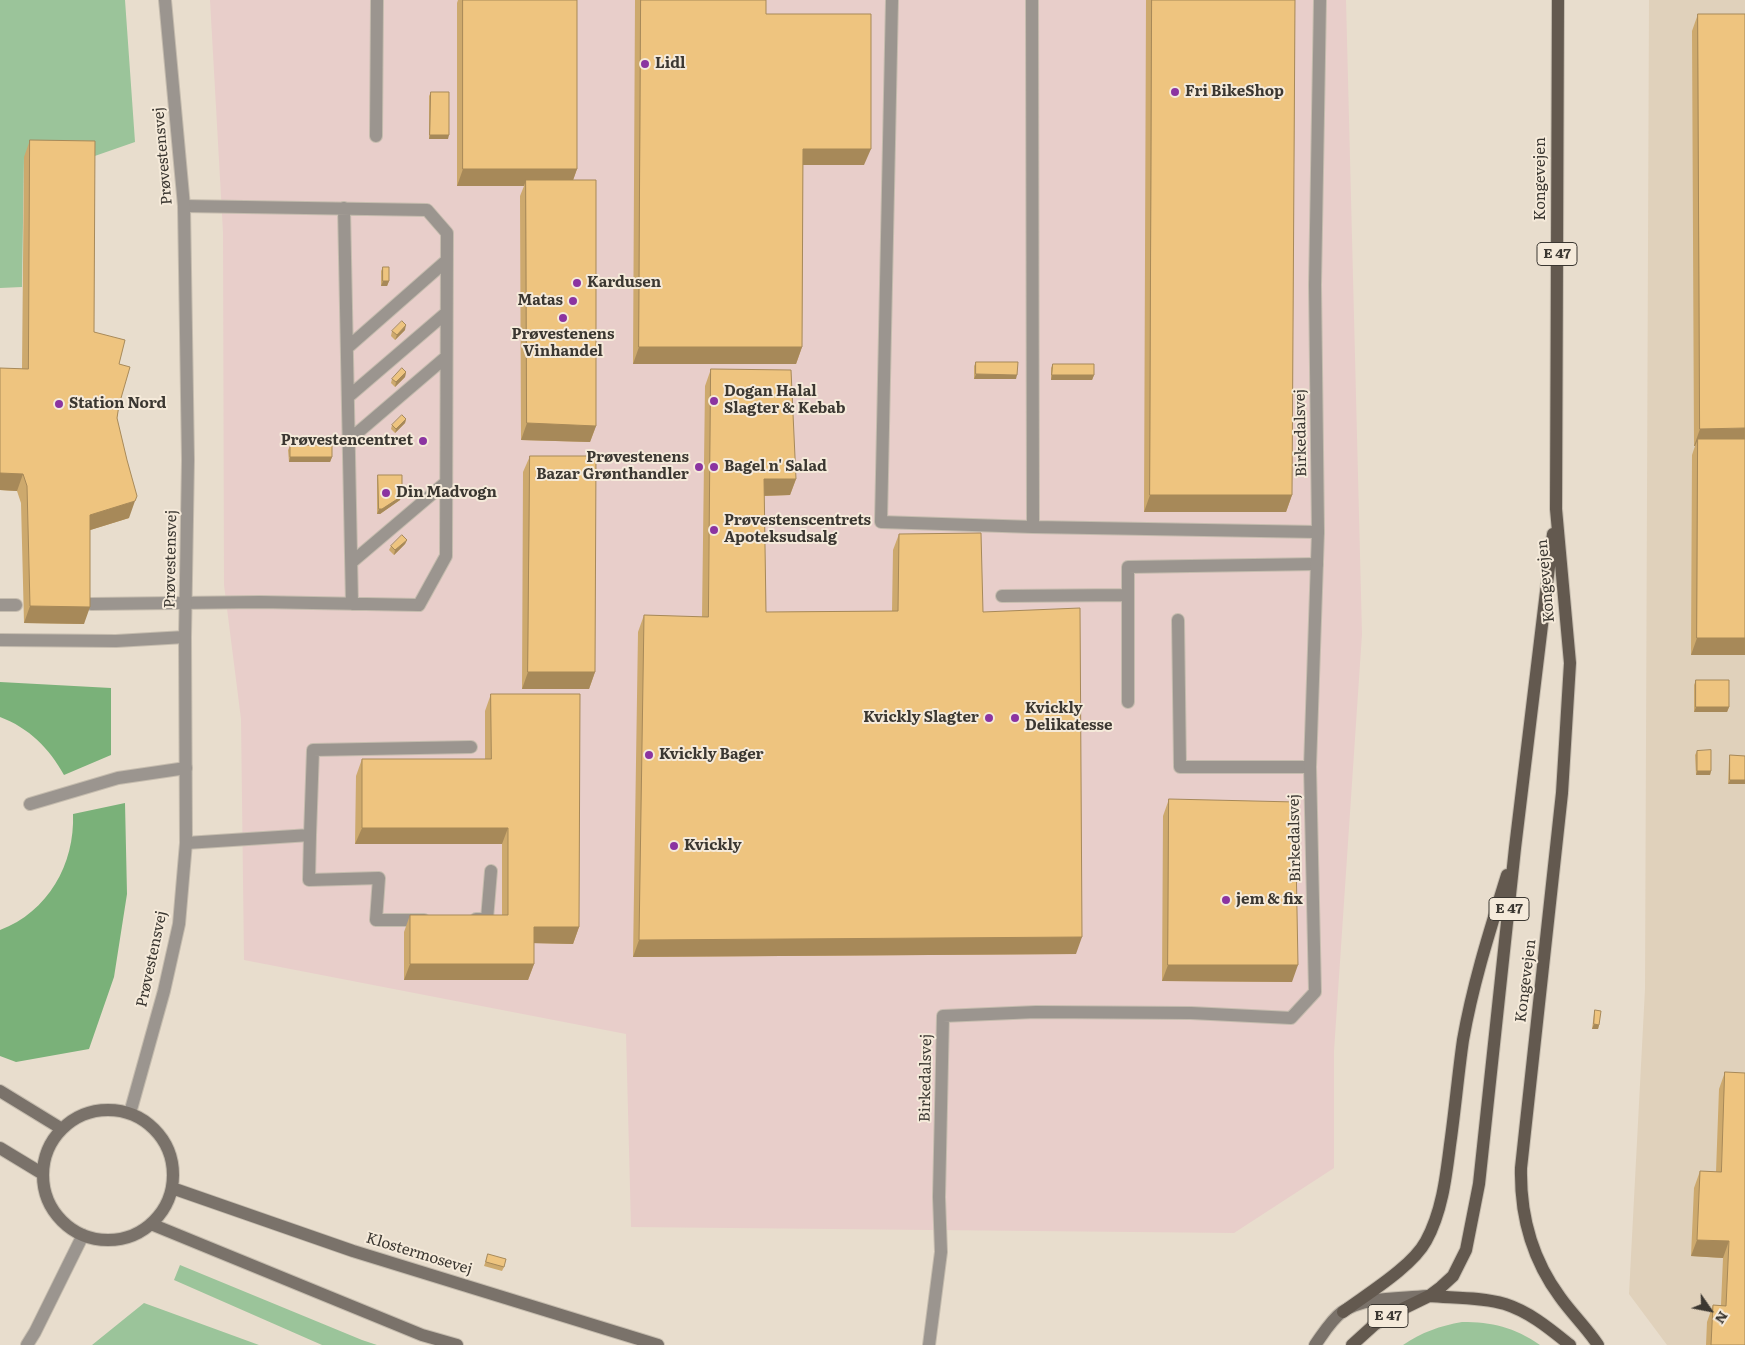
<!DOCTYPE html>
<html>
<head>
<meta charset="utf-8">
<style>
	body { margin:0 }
	#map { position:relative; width:1745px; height:1345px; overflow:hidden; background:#e8ddcd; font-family:Literata,serif }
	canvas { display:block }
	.north { position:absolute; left:1685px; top:1285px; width:50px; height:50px; -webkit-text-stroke:4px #f5eada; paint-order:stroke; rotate:123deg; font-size:14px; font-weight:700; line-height:20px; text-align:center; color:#3b3731 }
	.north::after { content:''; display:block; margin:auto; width:18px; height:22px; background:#3b3731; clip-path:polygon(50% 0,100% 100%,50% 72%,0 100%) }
</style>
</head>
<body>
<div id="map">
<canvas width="1745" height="1345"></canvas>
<div class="north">N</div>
</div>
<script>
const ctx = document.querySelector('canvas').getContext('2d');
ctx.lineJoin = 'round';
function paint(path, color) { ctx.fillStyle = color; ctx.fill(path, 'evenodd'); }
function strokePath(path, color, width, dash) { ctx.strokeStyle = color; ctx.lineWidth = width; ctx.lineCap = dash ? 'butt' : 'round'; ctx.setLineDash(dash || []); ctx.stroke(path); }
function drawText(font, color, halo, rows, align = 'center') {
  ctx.font = font + ' Literata,serif'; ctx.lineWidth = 4; ctx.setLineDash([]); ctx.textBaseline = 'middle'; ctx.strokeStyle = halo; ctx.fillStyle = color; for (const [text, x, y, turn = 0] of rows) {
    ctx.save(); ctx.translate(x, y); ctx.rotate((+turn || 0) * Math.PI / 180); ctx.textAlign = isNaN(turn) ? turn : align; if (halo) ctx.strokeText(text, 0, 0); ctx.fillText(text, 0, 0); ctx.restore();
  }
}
paint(new Path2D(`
	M210 0H1346L1362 634 1334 1051V1168L1234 1233 631 1227 626 1034 244 960 241 719 224 585 223 232Z`), '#e8ceca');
paint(new Path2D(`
	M1649 0H1745V1345H1667L1629 1294 1645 989Z`), '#e0d1bb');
paint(new Path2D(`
	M0 0H125L135 142 89 158 24 157 22 287 0 288Z
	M180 1265 362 1340 377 1345H322L174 1280Z
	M144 1303 259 1345H92Z
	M1462 1322C1492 1322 1514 1327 1540 1345H1403C1422 1332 1440 1326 1462 1322Z`), '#9bc49a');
paint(new Path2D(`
	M0 682 111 688V755L64 775C49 748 29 728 0 717Z
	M125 803 127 894 114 977 89 1049 16 1062 0 1056V930C48 912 75 864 73 814Z`), '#7ab179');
const service = new Path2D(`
	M892 0 881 522 1033 527 1032 0
	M376 136 377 0
	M344 208 352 604
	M347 348 446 261
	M348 397 446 313
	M349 440 446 357
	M1033 527 1318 532
	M352 562 445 483
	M1002 596 1128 595
	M91 604 260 602 419 605 446 556 447 233 427 210 184 206
	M0 605H16
	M1178 620 1180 767H1310
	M0 640 116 641 185 637
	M1128 702V567L1317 564
	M30 804 118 778 186 768
	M310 835 309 880 379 878 376 920H424
	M186 843 310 835 313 750 471 747
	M476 919H487L491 871`);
const minor = new Path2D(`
	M27 1345 35 1332 83 1235
	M929 1345 941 1252 939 1197 943 1016 1036 1012 1191 1013 1291 1018 1315 992 1310 767 1318 532 1315 285 1320 0`);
const tertiary = new Path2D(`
	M130 1113 164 991 179 924 186 843 185 637 188 460 184 206 165 0`);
const secondary = new Path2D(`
	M0 1091 62 1129
	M43 1175a65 65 0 1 1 130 0a65 65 0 1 1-130 0Z
	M0 1148 43 1174
	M172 1188 353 1251 658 1345
	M151 1224 422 1335 457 1345
	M1315 1345C1323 1334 1331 1320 1342 1312 1366 1296 1400 1299 1427 1296`);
const primary = new Path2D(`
	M1558 0 1556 509 1570 663 1562 793 1521 1168C1520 1215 1532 1259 1560 1297 1572 1314 1587 1328 1598 1345
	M1429 1296C1454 1298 1481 1297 1505 1304 1530 1312 1550 1329 1570 1345
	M1343 1312C1367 1294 1412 1267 1426 1241 1442 1212 1446 1177 1450 1145 1455 1110 1458 1075 1463 1040 1473 983 1490 930 1507 875
	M1352 1345 1374 1325 1388 1316 1429 1296 1441 1287 1453 1276 1466 1250 1479 1184 1515 848 1553 534`);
strokePath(service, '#c5bcae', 14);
strokePath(minor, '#c5bcae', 14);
strokePath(tertiary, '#c5bcae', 14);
strokePath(secondary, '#c5bcae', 14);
strokePath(primary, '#c5bcae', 14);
strokePath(service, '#9b958f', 12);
strokePath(minor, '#9b958f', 12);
strokePath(tertiary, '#9b958f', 12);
strokePath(secondary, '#7a726a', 12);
strokePath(primary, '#63594f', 12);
paint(new Path2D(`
	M458 0H577V169L573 180 596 426 590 442 521 440 520 196 524 186H457V3Z
	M635 0H766V14L864 165H803L802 347 796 364H633Z
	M1146 0H1295L1292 495 1286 512H1144Z
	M1698 14 1745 655H1691L1692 455 1695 446H1694L1692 31Z
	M431 92 448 139H429V96Z
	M30 140 94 332 119 364V405L117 418 129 518 90 530 84 624 24 623 21 503 17 491 0 490V368L22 369 24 157Z
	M383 267 389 281 387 286H381V271Z
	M405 330 395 340 391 336 392 331Z
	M976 362 1016 379H974V366Z
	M1053 364 1094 375 1092 380H1051V368Z
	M711 369 796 479 790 495 764 496 766 612 892 611 893 550 899 534 983 612 1076 954 633 957 638 632 644 615 702 617 705 386Z
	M406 372 405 377 395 387 391 383 392 379Z
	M406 419 405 423 395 433 391 429 392 425Z
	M290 446 332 457 330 462H289L288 450Z
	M530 456 595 672 589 689H522L523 472Z
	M378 475 400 500 380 514H377V480Z
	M407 540 405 544 394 555 389 550 391 546Z
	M1696 680 1729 707 1727 712H1694V685Z
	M491 694 579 927 573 944 534 943V964L528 980H404V932L410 915H502V844H355L356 776 362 759H485V711Z
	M1697 751 1711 771 1710 775H1696L1695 755Z
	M1730 755 1745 756 1728 784 1729 760Z
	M1169 799 1292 982 1162 981 1163 816Z
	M1595 1010 1599 1025 1598 1029H1592L1594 1014Z
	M1725 1072 1745 1345H1706L1707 1322 1713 1305H1721L1723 1258 1691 1256 1694 1188 1700 1171 1716 1172 1719 1089Z
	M488 1254 504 1267 502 1271 484 1266Z`), '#cda96d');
paint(new Path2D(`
	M430 135H449L448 139H429Z
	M803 149H871L864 165H797Z
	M463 169H577L571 186 526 180 524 186H457Z
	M383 281H389L387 286H381Z
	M406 325 405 330 395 340 397 335Z
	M639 347H802L796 364H633Z
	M406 372 405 377 395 387 396 382Z
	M976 374 1017 375 1016 379H974Z
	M1052 375H1094L1092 380H1051Z
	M406 419 405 423 395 433 396 429Z
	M527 423 596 426 590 442 521 440Z
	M1745 428V445L1698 439 1695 446H1694L1700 429Z
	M290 457H332L330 462H289Z
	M0 473 23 474 17 491 0 490Z
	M764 479H796L790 495 758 496Z
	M1150 495H1292L1286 512H1144Z
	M402 496 400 500 380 514H377L379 509Z
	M135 501 129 518 84 532 90 515Z
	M407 540 405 544 394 555 395 550Z
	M30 606 90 607 84 624 24 623Z
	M1697 638H1745V655H1691Z
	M528 672H595L589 689H522Z
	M1696 707H1729L1727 712H1694Z
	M1697 771H1711L1710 775H1696Z
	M1730 780H1745V784H1728Z
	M362 828H508L502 844H355Z
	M534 927H579L573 944 528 943Z
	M1082 937 1076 954 633 957 639 940Z
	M410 964H534L528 980H404Z
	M1168 965H1298L1292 982 1162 981Z
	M1594 1024 1599 1025 1598 1029H1592Z
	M1697 1240 1729 1241 1723 1258 1691 1256Z`), '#a78959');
const building = new Path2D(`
	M463 0H577V169H463Z
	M641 0H766V14H871V149H803L802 347H639Z
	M1152 0H1295L1292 495H1150Z
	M1698 14H1745V428L1700 429Z
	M431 92H449V135H430Z
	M30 140 95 141 94 332 125 340 119 364 130 367 119 405 117 418 127 460 137 496 135 501 90 515V607L30 606 27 486 23 474 0 473V368L28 369Z
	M526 180H596V426L527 423Z
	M383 267H389V281H383Z
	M402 321 406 325 397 335 392 331Z
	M976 362H1018L1017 375 976 374Z
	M1053 364H1094V375H1052Z
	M402 368 406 372 396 382 392 379Z
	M711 369 791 370 796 479H764L766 612 898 611 899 534 981 533 983 612 1080 608 1082 937 639 940 644 615 708 617Z
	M402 415 406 419 396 429 392 425Z
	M1698 439H1745V638H1697Z
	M332 445V457H290V446Z
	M530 456H596L595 672H528Z
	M378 475H402V496L382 509H379Z
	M402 535 407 540 395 550 391 546Z
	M1696 680H1729V707H1696Z
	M491 694H580L579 927H534V964H410V915H508V828H362V759H491Z
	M1711 750V771H1697V751Z
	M1730 755 1745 756V780H1730Z
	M1169 799 1295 802 1298 965H1168Z
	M1595 1010 1601 1011 1599 1025 1594 1024Z
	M1725 1072 1745 1073V1345H1711L1713 1305 1726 1306 1729 1241 1697 1240 1700 1171 1721 1172Z
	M488 1254 506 1259 504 1267 486 1262Z`);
paint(building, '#eec47f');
strokePath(building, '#a78959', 1);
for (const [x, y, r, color] of [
	[645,64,5,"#8b34a1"],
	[1175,92,5,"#8b34a1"],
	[577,283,5,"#8b34a1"],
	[573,301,5,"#8b34a1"],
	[563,318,5,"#8b34a1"],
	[714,401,5,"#8b34a1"],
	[59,404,5,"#8b34a1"],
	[423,441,5,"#8b34a1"],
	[699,467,5,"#8b34a1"],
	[714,467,5,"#8b34a1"],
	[386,493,5,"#8b34a1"],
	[714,530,5,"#8b34a1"],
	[989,718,5,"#8b34a1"],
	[1015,718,5,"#8b34a1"],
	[649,755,5,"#8b34a1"],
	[674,846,5,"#8b34a1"],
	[1226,900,5,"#8b34a1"]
]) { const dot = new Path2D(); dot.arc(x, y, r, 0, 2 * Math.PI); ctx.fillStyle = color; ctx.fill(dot); strokePath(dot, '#f5eada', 2); }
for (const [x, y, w] of [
	[1557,254,40],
	[1509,909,40],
	[1388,1316,40]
]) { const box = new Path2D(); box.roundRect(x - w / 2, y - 11.5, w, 23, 4); ctx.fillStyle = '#f5eada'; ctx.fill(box); strokePath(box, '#3b3731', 1); }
drawText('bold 14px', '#3b3731', null, [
	["E 47",1557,254],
	["E 47",1509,909],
	["E 47",1388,1316]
]);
drawText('bold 15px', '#3b3731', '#f5eada', [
	["Lidl",655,64],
	["Fri BikeShop",1185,92],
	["Kardusen",587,283],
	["Matas",563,301,"right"],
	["Prøvestenens",563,335,"center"],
	["Vinhandel",563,352,"center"],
	["Dogan Halal",724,392],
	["Slagter & Kebab",724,409],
	["Station Nord",69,404],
	["Prøvestencentret",413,441,"right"],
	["Prøvestenens",689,458,"right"],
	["Bazar Grønthandler",689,475,"right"],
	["Bagel n' Salad",724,467],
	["Din Madvogn",396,493],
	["Prøvestenscentrets",724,521],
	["Apoteksudsalg",724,538],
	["Kvickly",1025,709],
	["Delikatesse",1025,726],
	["Kvickly Slagter",979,718,"right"],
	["Kvickly Bager",659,755],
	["Kvickly",684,846],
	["jem & fix",1236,900]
], 'left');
drawText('15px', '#3b3731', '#f5eada', [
	["Prøvestensvej",163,156,-95],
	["Kongevejen",1541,179,-90],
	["Birkedalsvej",1301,433,-91],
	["Prøvestensvej",171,559,-89],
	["Kongevejen",1546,581,-95],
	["Birkedalsvej",1295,838,-91],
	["Prøvestensvej",152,959,-78],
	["Kongevejen",1526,981,-83],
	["Birkedalsvej",926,1078,-89],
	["Klostermosevej",419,1254,17]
]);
</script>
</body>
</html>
